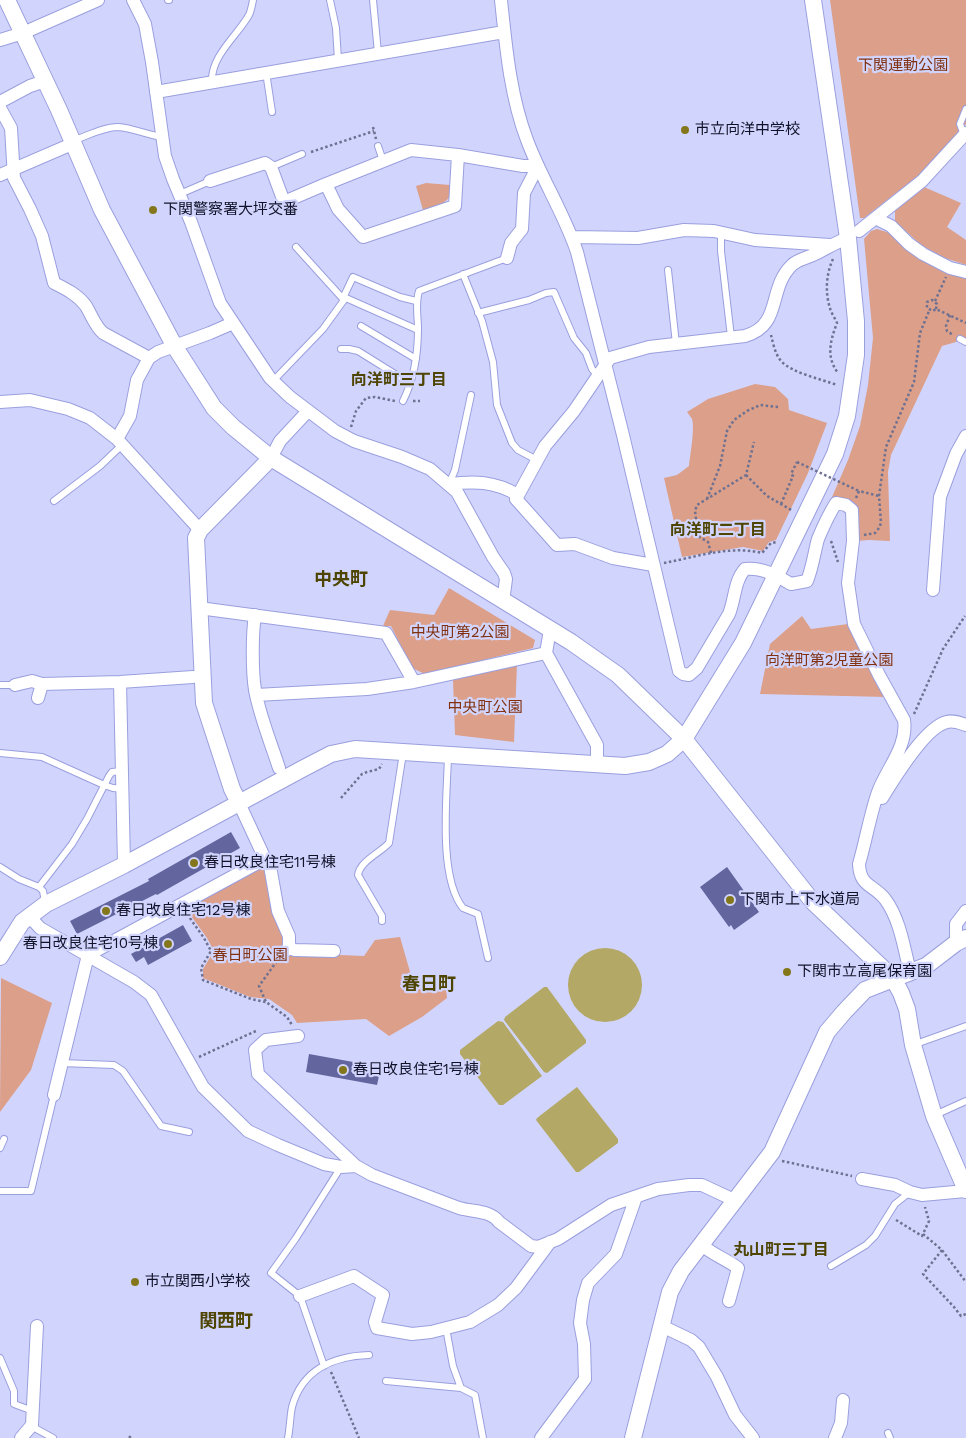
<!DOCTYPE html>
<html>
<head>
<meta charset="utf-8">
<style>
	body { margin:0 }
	canvas { display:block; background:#d1d5fd }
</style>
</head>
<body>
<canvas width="966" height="1438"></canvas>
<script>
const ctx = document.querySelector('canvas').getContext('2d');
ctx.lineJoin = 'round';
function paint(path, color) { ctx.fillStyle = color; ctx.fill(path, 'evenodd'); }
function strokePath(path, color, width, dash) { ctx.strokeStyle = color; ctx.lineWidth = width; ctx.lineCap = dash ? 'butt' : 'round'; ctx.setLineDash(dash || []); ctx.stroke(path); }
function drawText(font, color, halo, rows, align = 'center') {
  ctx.font = font + ' "Work Sans","Noto Sans JP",sans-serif'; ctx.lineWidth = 4.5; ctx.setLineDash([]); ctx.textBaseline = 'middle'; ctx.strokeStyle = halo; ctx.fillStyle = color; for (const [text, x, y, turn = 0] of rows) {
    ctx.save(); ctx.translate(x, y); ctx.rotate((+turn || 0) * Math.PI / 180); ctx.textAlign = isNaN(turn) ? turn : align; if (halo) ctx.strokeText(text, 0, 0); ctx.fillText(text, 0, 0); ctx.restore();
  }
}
paint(new Path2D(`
	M830 0H966V124L929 167 864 218H860Z
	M426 183 450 185 449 198 442 204 423 210 416 186Z
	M924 187 961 203 947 227 966 240V265L945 258 921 245 895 221V211Z
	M877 229 890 233 948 273 966 279V339L960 336 956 342 942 346 891 455 888 472 890 541 869 540 857 541 855 505 832 497 848 460 860 426 868 385 873 338 864 239 871 231Z
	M755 384 775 387 788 399 789 410 827 423 808 473 776 540 769 542 763 551 743 547 682 557 664 478 677 475 689 466C690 456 695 428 692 419 691 417 689 415 687 412L708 399Z
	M449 588 535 640 533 648 425 674 412 668 391 626H383L390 610 434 615Z
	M802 616 811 629 848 624 887 697 760 694 770 644Z
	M517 664 514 742 455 735 453 680Z
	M262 867 266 868 292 953 364 956 375 940 400 937 415 989 446 987 447 998 422 1017 389 1036 366 1019 297 1023 292 1015 269 999 250 997 203 978V969L214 951 207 938 189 913 191 904Z
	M1 978 52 1003 31 1070 0 1112Z`), '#dc9f89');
paint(new Path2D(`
	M568 985a37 37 0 1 1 74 0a37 37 0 1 1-74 0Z
	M544 987H547L586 1040V1043L547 1073 544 1072 504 1020 505 1017Z
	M498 1021 503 1022 542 1076 503 1105H499L460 1054V1050Z
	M577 1087 618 1139V1143L579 1172H576L536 1120 537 1118Z`), '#b3a865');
paint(new Path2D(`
	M231 832 240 848 157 895 156 894 77 934 70 921 149 881 148 879Z
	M727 867 759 912 734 930 731 925 729 927 700 887Z
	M183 925 192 941 148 965 144 957 136 962 131 954Z
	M309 1054 381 1067 377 1085 306 1072Z`), '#62659e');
const service = new Path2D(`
	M168 0H169
	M330 0 336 28 338 60
	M373 0 378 53
	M266 72 272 112
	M212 81C211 56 237 36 249 15 251 11 252 5 253 0
	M964 135 960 124 966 109
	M72 141C87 136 103 127 118 127 133 128 147 135 162 137
	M378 146 383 161
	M271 167 302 154
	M180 194 210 181
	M721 233V251L731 337
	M668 270 676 344
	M463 274 482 321 493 362 497 405 512 443 518 450 537 460
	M343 298 353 277 400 297 416 301
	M344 300 346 298 418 330
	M478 313 529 300 546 293 554 292 574 338 586 353 592 369 598 376
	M361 326 416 359
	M960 339 966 342
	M341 349H349L358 351 411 384
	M273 381 323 329 344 300 296 247
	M403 401C414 379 418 354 418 329 418 316 415 304 419 291L507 258
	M449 484 455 470 471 395
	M54 501 100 466 122 445
	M0 685H15
	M0 753 42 757 104 785 113 788 123 789
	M448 756C447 796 438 877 463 908L478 914 488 958
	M0 867 19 879 39 887 43 891 45 902
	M39 887 72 844 87 819 109 776 112 772 122 771
	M382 921V916L358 875C360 861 380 853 389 843L403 753
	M913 1045 966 1026
	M61 1063 114 1065 123 1071 161 1126 189 1132
	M935 1115 966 1101
	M0 1148 4 1139
	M0 1191H31L54 1095
	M831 1266 866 1245 875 1236 895 1204 910 1192
	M446 1328 453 1366 461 1388
	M0 1358 14 1391V1404L33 1411
	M324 1366 300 1296 271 1273 296 1238 341 1167
	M386 1381 461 1388 475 1395 483 1438
	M31 1426 53 1438
	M888 1433 890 1438
	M288 1438C290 1428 290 1417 292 1407 302 1370 333 1356 369 1355`);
const minor = new Path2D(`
	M133 0 145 24 152 62 165 156 173 179 191 222 220 303 270 378 290 397 335 431 354 441 402 457 430 469 457 492 493 557 504 573 506 579 503 602
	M501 0C506 47 510 95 527 140 541 178 564 213 577 252L622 431 679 671 683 674 689 675 697 668 729 614C735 600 734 581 745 569 762 567 777 576 791 584L807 581C813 566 814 553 818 539 823 527 829 514 836 503L846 505 852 510 853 541 848 583 854 624 879 675 904 720C908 746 887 768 878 792 870 815 866 840 859 864 860 887 873 884 885 899 900 919 904 948 910 972
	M0 40 23 33 98 0
	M156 92 504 32
	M0 102 30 86 45 81
	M0 108 11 128 14 178 30 209 42 236 54 283C66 289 78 295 86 306 92 316 95 326 103 333L149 358
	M458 155 455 206 363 237 338 209 326 184 411 150 458 155 523 166H538
	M0 175 72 144
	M210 181 265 163 271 167 284 202 326 184
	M875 218 891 226 909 244 923 254 950 268 966 272
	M859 231 922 181 966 133
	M572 237 638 238 684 230 714 231 755 240 830 245
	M507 258 511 243 522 229 524 193 538 166
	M0 402 30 400 68 409 90 418 117 439 200 530
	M117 439 130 416 137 380 149 358 158 352 210 333 233 323
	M271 458 280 441 308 411
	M448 484C475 481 494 481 518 495
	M653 565 613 558 575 544 557 545 516 499 545 446 574 411 610 358 649 347 745 336C783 325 767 289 792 265 797 260 806 258 813 255 826 249 834 243 848 238
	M933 590 940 497 956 454 966 436
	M199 608 386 633 414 682
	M255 615C252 634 252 671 255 690 260 717 271 743 279 768
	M550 630 546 653 597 745V764
	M120 682 124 865
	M15 685 32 681 42 684
	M256 695 367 689 414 682 546 653
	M38 698 42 684 120 682 193 677
	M882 798C893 780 926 726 947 722 953 720 960 723 966 725
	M239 803 265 859 270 866 278 911 289 936V948L284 952
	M29 916 40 928 134 982 151 995 203 1087 248 1131 278 1145 324 1164 341 1167 356 1166
	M956 943V924L966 911
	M289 948 295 950 334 951
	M298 1036 266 1040 255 1050 258 1074 356 1166 372 1175 459 1208C473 1212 490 1210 499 1222L531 1246 538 1247 558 1239 611 1205 658 1189 689 1185H702L734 1200
	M54 1095 88 955 265 859
	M862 1179 895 1185 910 1192 922 1195 966 1191
	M701 1244C711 1254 726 1259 738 1268L729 1301
	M300 1296 354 1276 383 1295 375 1322 377 1328 412 1334 431 1332 470 1322 498 1305 516 1288 550 1242
	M668 1329 691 1340 699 1347 717 1377 735 1415 753 1438
	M21 1438 32 1425 37 1326
	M541 1438 585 1379 584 1344 580 1323 583 1300 588 1283 616 1254 636 1197
	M835 1438 841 1423 843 1400`);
const tertiary = new Path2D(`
	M7 0 59 110 102 210 175 347 214 408 233 427 271 458 571 642 618 675 684 739 813 902 893 978 901 993 907 1009 913 1045 934 1116 966 1190
	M239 803 232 789 204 703 196 538 200 530 271 458
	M0 957 22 922 46 904 124 865 304 768 331 754 355 749 625 766 649 762 667 754 684 739 743 643 835 454 847 416 856 355V321L848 238 813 0
	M633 1438 670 1292 681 1271 772 1152 827 1032 844 1012 865 990 926 966 956 943 966 938`);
strokePath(service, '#9a9fde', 8);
strokePath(minor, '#9a9fde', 14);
strokePath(tertiary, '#9a9fde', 18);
strokePath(new Path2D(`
	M373 127 376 139
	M311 152 374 131
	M833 259C826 274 825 293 830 308 831 313 835 318 837 323 830 341 826 357 838 373
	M935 301 946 277
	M936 309 937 304 932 300 927 302V308L933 311 936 309 966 323
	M950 315 946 326 947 331 953 335
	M771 335C773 343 775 354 781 361 792 373 821 379 837 385
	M413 401H420
	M351 427 356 411 366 398 375 397 395 401
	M746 475 767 496 793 511
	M856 498 859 491 879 496
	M707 499 720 466 727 431 734 420 747 411 760 405 778 407
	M781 504 793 476 791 474 797 462
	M864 535 875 533 879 528 881 523 879 496 886 447 914 382 920 333 929 311
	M831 541 838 562
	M711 553 708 542 698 536 695 511 697 505 746 475 754 442
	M664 563C696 557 730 545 762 553L771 543 777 542
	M914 714 943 649 965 616
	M341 798 362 774 367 772 379 769 382 764
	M187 914 204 938 211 951 201 968 203 980 251 999 266 1002
	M277 961 259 986 266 1002 287 1017 292 1025
	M199 1057 258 1030
	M782 1161 852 1176
	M896 1220 922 1236 929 1221 925 1207
	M923 1234 942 1250 966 1282
	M942 1250 923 1274 954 1307 961 1316 966 1314
	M331 1372 359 1438
	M129 1438 131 1436`), '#6f7191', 2.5, [2.5, 2.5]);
strokePath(service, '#fff', 6);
strokePath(minor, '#fff', 12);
strokePath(tertiary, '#fff', 16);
strokePath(new Path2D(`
	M797 462 859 491`), '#6f7191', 2.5, [2.5, 2.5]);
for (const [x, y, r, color] of [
	[685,130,5,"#84771b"],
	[153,210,5,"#84771b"],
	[194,863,5,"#84771b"],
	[730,900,5,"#84771b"],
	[106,911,5,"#84771b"],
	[168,944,5,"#84771b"],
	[787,972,5,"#84771b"],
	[343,1070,5,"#84771b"],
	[135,1282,5,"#84771b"]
]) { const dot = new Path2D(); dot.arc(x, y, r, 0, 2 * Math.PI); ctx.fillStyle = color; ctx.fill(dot); strokePath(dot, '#d1d5fd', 2); }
drawText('15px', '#81310f', '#d1d5fd', [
	["下関運動公園",903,66],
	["中央町第2公園",460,633],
	["向洋町第2児童公園",829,661],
	["中央町公園",485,708],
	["春日町公園",250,956]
]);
drawText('15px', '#111229', '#d1d5fd', [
	["市立向洋中学校",695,130],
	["下関警察署大坪交番",163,210],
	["春日改良住宅11号棟",204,863],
	["下関市上下水道局",740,900],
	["春日改良住宅12号棟",116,911],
	["春日改良住宅10号棟",158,944,"right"],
	["下関市立高尾保育園",797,972],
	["春日改良住宅1号棟",353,1070],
	["市立関西小学校",145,1282]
], 'left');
drawText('bold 16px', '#4e4502', '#d1d5fd', [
	["向洋町三丁目",399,380],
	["向洋町二丁目",718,530],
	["丸山町三丁目",781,1250]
]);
drawText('bold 18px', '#4e4502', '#d1d5fd', [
	["中央町",341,580],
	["春日町",429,985],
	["関西町",226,1322]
]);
</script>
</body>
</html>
